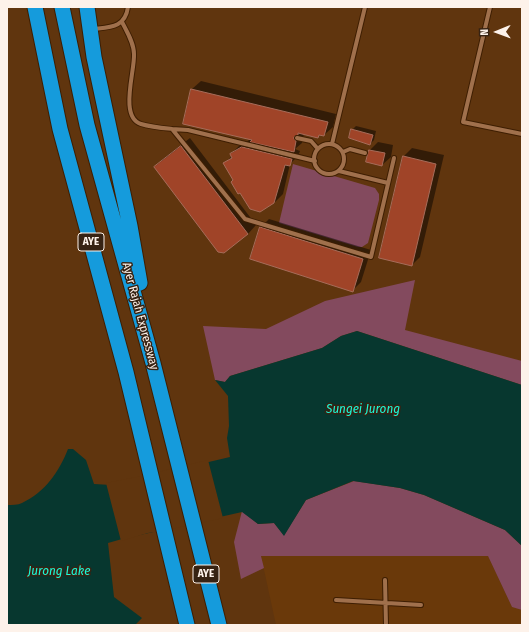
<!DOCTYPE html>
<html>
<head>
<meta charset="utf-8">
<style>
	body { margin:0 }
	#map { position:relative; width:529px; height:632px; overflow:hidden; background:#60350e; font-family:"Fira Sans Condensed",sans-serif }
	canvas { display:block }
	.frame { position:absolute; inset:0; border:8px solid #fdf2ea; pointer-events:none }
	.north { position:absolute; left:477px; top:12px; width:40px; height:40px; -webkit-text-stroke:3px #372313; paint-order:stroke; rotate:269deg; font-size:11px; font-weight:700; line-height:16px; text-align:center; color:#fdf2ea }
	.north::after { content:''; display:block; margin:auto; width:14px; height:18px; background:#fdf2ea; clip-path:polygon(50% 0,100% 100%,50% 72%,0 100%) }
</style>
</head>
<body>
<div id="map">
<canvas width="529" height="632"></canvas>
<div class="frame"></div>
<div class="north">N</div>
</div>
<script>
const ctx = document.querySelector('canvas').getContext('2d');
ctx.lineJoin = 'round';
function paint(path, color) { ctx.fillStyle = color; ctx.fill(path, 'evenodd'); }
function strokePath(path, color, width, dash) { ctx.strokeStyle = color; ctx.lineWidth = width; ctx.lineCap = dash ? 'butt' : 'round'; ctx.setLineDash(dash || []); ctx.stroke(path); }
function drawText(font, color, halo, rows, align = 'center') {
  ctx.font = font + ' "Fira Sans Condensed",sans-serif'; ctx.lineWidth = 3; ctx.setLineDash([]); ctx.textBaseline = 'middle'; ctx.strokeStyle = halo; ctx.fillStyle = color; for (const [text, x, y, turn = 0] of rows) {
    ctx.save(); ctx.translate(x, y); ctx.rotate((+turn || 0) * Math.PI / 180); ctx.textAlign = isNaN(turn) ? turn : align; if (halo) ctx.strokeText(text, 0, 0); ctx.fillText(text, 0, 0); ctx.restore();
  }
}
paint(new Path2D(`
	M261 556H488L512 607 522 610V625H276Z`), '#6a390a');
paint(new Path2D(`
	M293 164 375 188 379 194V200L368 243 362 247H358L279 223Z
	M415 280 405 330 522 361V385L357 331 341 336 322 348 230 376 225 382 215 380 203 326 266 329 325 301Z
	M354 481 400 488 424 495 505 530 522 546V610L512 607 488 556H261L264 568 241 579 234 542 242 511 258 524 274 523 284 535 306 500Z`), '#834a5e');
paint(new Path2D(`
	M357 331 522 385V546L505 530 424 495 400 488 353 481 306 500 284 536 274 523 258 524 242 512 122 539 108 543 114 597 142 618 135 625 114 624 79 625 75 624 7 625V505C12 505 18 505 22 503 45 492 59 472 68 449H73L86 460 94 484 111 485 230 457 227 438 229 426 228 396 215 380 225 382 230 376 322 348 341 336Z`), '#07372f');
paint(new Path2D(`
	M208 460 223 518 162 531 148 533 121 541 106 483 142 476Z`), '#60350e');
paint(new Path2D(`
	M201 81 336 114 333 127 324 135 320 134 318 137 304 133 302 143 295 149 300 151 298 156 290 164 283 194 274 203 241 191 225 163 232 156 231 154 239 146 251 139 192 89Z
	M356 126 376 131 374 140 370 144 352 130Z
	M190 138 256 225 248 234 155 167 163 159Z
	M378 142 393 145 391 157 382 165 367 161 370 150Z
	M412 148 444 155 420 257 412 265 404 156Z
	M269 219 371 250 361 282 352 291 260 228Z`), '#0007');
const building = new Path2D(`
	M191 89 328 122 324 136 319 135 318 138 298 133V135L294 137V139L296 141 294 152 250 142 252 140 183 124Z
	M351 129 373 135 370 145 349 138Z
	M181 146 248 234 224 253 218 252 154 167Z
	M242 147 292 159 290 166 285 165 274 203 260 212 250 209 240 193 238 194 231 182 233 180 223 163 232 158 230 154Z
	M369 150 385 153 382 166 366 162Z
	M403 156 436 164 412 266 379 258Z
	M260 227 363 259 353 292 250 259Z`);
paint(building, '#a04428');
strokePath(building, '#a66c5a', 1);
const lane = new Path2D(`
	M490 7 463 122 522 134
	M122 22C127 32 134 43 134 54 135 71 119 117 141 124 151 127 162 128 172 129L245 219 371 257 394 158
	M93 29C110 27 125 28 128 7
	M172 129 188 130 315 161
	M297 138 311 141 318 149
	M332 144 365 7
	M314 159a15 15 0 1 1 30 0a15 15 0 1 1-30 0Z
	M343 152 350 149 365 153
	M339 171 388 183
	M385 580 386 625
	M336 600 421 605`);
const highway = new Path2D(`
	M35 7 60 129 126 372 187 625
	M62 7 87 125 153 363 219 625
	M87 7 94 57 130 226 140 283`);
strokePath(lane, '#3e1e02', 6);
strokePath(highway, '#3e1e02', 17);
strokePath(lane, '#a0704c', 4);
strokePath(highway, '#159bdc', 15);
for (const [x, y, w] of [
	[91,242,26],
	[206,574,26]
]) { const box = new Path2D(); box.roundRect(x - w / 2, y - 9, w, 18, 3); ctx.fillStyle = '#372313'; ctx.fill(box); strokePath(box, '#fdf2ea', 1); }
drawText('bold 11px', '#fdf2ea', null, [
	["AYE",91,242],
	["AYE",206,574]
]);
drawText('12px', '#fdf2ea', '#372313', [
	["Ayer Rajah Expressway",140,316,75]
]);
drawText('italic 13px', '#1bf9d7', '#372313', [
	["Sungei Jurong",363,409],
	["Jurong Lake",59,571]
]);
</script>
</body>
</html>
